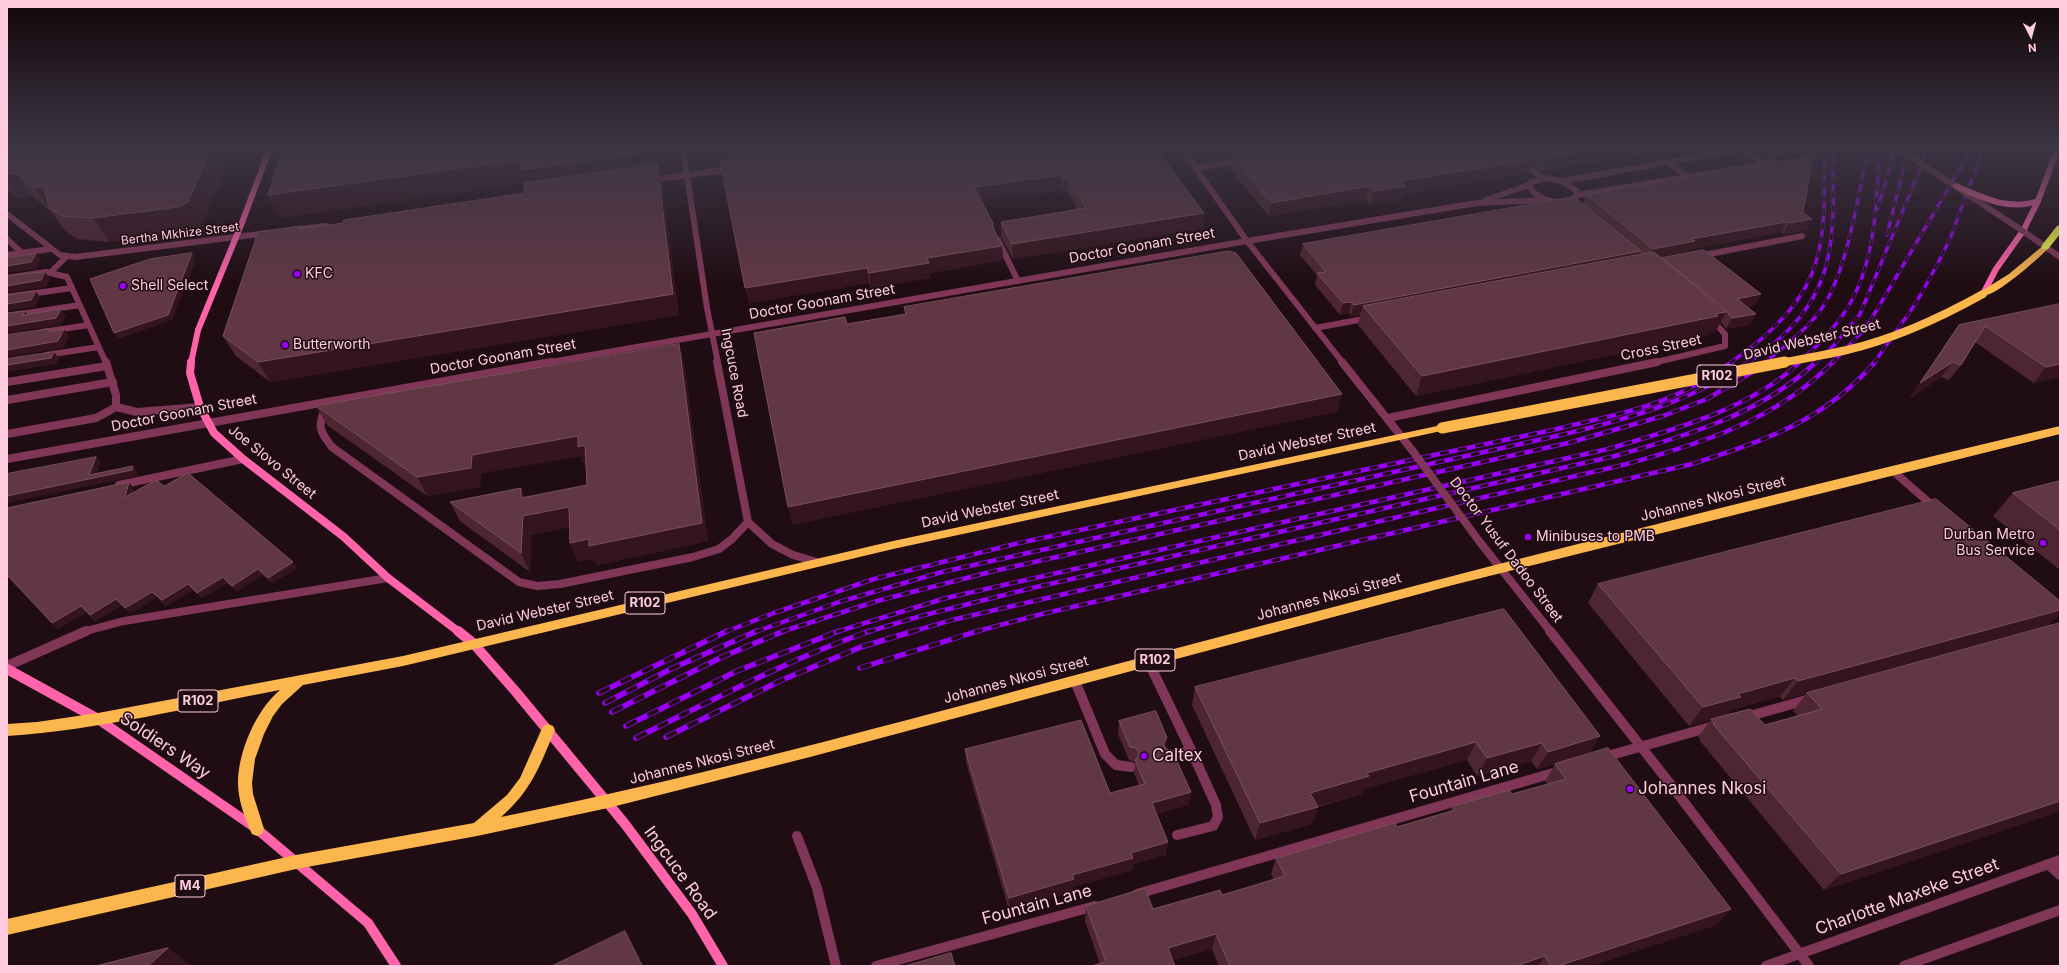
<!DOCTYPE html>
<html>
<head>
<meta charset="utf-8">
<style>
	body { margin:0 }
	#map { position:relative; width:2067px; height:973px; overflow:hidden; background:#200d13; font-family:Inter,sans-serif }
	canvas { display:block }
	.frame { position:absolute; inset:0; border:8px solid #ffccdf; pointer-events:none }
	.north { position:absolute; left:2011px; top:16px; width:40px; height:40px; -webkit-text-stroke:3px #200d13; paint-order:stroke; rotate:174deg; font-size:11px; font-weight:700; line-height:16px; text-align:center; color:#ffccdf }
	.north::after { content:''; display:block; margin:auto; width:14px; height:18px; background:#ffccdf; clip-path:polygon(50% 0,100% 100%,50% 72%,0 100%) }
</style>
</head>
<body>
<div id="map">
<canvas width="2067" height="973"></canvas>
<div class="frame"></div>
<div class="north">N</div>
</div>
<script>
const ctx = document.querySelector('canvas').getContext('2d');
ctx.lineJoin = 'round';
function strokePath(path, color, width, dash) { ctx.strokeStyle = color; ctx.lineWidth = width; ctx.lineCap = dash ? 'butt' : 'round'; ctx.setLineDash(dash || []); ctx.stroke(path); }
function paint(path, color) { ctx.fillStyle = color; ctx.fill(path, 'evenodd'); }
function drawText(font, color, halo, rows, align = 'center') {
  ctx.font = font + ' Inter,sans-serif'; ctx.lineWidth = 3; ctx.setLineDash([]); ctx.textBaseline = 'middle'; ctx.strokeStyle = halo; ctx.fillStyle = color; for (const [text, x, y, turn = 0] of rows) {
    ctx.save(); ctx.translate(x, y); ctx.rotate((+turn || 0) * Math.PI / 180); ctx.textAlign = isNaN(turn) ? turn : align; if (halo) ctx.strokeText(text, 0, 0); ctx.fillText(text, 0, 0); ctx.restore();
  }
}
strokePath(new Path2D(`
	M7 239 22 253
	M998 240 1018 281
	M7 255 50 249
	M51 272 67 256
	M7 278 46 272 67 277 106 363
	M7 297 72 288
	M7 316 80 305
	M42 332 89 325
	M46 355 99 347`), '#803757', 6);
strokePath(new Path2D(`
	M7 382 107 366
	M7 400 113 382
	M116 407 137 412 200 407
	M7 434 96 418 116 407V395L106 362
	M119 485 243 459
	M82 632 124 621 388 578`), '#803757', 8);
strokePath(new Path2D(`
	M1148 661 1191 750 1168 757
	M7 666 86 631
	M1075 681 1105 754 1116 765 1131 767
	M1177 835 1213 826 1218 817 1216 805 1191 750
	M797 836 817 888 836 966`), '#803757', 10);
strokePath(new Path2D(`
	M1508 150 1542 178
	M1744 150 1764 163
	M1667 162 1688 177
	M1197 168 1239 161
	M687 175 707 308 718 363
	M1547 178 1562 181 1577 191 1576 197C1560 206 1541 202 1530 188L1531 182Z
	M1562 181 1737 150
	M1578 195 1759 165 1768 162 1779 150
	M1486 200 1529 185
	M1699 256 1802 236
	M1315 328 1369 318
	M545 363 1247 241 1477 203 1549 200
	M1652 363 1725 346V334L1711 319`), '#803757', 6);
strokePath(new Path2D(`
	M717 362 748 522 772 544 793 555 817 562
	M326 407C317 427 319 430 332 447L519 582 537 586 560 584 693 557 719 549 732 539 748 522
	M1388 418 1657 362
	M7 459 551 362`), '#803757', 8);
strokePath(new Path2D(`
	M1746 717 1810 699
	M1604 757 1714 726
	M1137 894 1560 771
	M876 966 1095 906`), '#803757', 10);
strokePath(new Path2D(`
	M683 150 687 175
	M1183 150 1247 241 1343 363
	M650 180 732 169
	M7 214 60 255 75 257 268 233
	M292 230 326 226
	M2023 231 2060 257`), '#803757', 6);
strokePath(new Path2D(`
	M1342 362 1412 450
	M1893 471 1934 507
	M1479 541 1551 632`), '#803757', 8);
strokePath(new Path2D(`
	M1550 631 1668 781 1809 966
	M2048 864 2060 875
	M1766 966 2060 860
	M1904 966 2060 910`), '#803757', 10);
strokePath(new Path2D(`
	M1983 294 1996 269 2023 231 2038 201 2057 150
	M191 363 198 330 243 220 269 150`), '#ff63aa', 6);
strokePath(new Path2D(`
	M191 362 190 373 200 407 214 433 243 459 344 537 388 578 459 632`), '#ff63aa', 8);
strokePath(new Path2D(`
	M458 631 473 643 516 692 625 824 692 914 723 966
	M7 669 98 719 257 829 368 923 396 966`), '#ff63aa', 10);
paint(new Path2D(`
	M2045 244 2049 247 2048 249C2037 259 1994 299 1980 296V292L2009 274Z
	M1442 425 1446 426 1447 428 1446 430 893 549 403 666 303 685 282 704 273 716 264 734 255 759 252 783 253 794 264 829 262 834 257 836 252 834C245 819 238 800 238 783 238 752 256 710 280 690 190 707 99 730 7 736V724L37 722 98 713 403 656 893 541Z
	M2060 426V434L1453 585 810 757 608 808 477 836 296 869 7 935V919L296 855 474 823 507 795 520 778 543 726 548 724 553 726 555 730C539 767 532 790 501 817 720 773 935 712 1151 655 1453 575 1756 497 2060 426Z`), '#fbb64d');
paint(new Path2D(`
	M2060 225V234L2048 249H2042V245L2057 226Z`), '#f7ff47');
const railFar2 = new Path2D(`
	M1878 208 1895 150
	M1887 235 1908 150
	M1730 363C1765 339 1804 304 1816 262 1827 226 1824 187 1824 150
	M1748 363C1838 301 1834 250 1833 150
	M1764 363C1784 347 1805 331 1820 311 1847 274 1858 196 1868 150
	M1799 363C1819 344 1840 323 1852 300 1876 255 1877 199 1879 150
	M1815 363 1835 344 1860 314 1928 150
	M1832 363 1862 332 1872 318 1971 150
	M1874 363 1916 303 1938 263 1950 239 1983 150`);
const railFar1 = new Path2D(`
	M725 632 774 613 874 579 1019 543 1557 429C1596 419 1636 412 1673 396 1694 387 1713 375 1732 362
	M755 632 839 602 942 572 1561 435C1628 419 1692 401 1749 362
	M781 632 877 601 994 571 1568 443 1663 416 1707 399 1754 371 1766 362
	M836 632 946 598 1608 449C1672 430 1751 409 1800 362
	M867 632 921 616 1032 588 1615 456C1686 436 1761 414 1816 362
	M911 632 952 620 1623 465C1700 444 1775 421 1833 362
	M974 632 1042 614 1692 464C1765 440 1823 422 1875 362`);
const rail = new Path2D(`
	M860 668 978 631
	M599 693 727 631
	M605 703 673 668 757 631
	M612 712 722 657 784 631
	M626 726 737 671 839 631
	M666 737 782 680 861 647 914 631
	M636 738C713 700 789 659 870 631`);
strokePath(railFar2, '#9900f7', 3.5);
strokePath(railFar1, '#9900f7', 4.5);
strokePath(rail, '#9900f7', 5.5);
strokePath(railFar2, '#200d13', 2.5, [7]);
strokePath(railFar1, '#200d13', 3, [9]);
strokePath(rail, '#200d13', 4, [12]);
strokePath(new Path2D(`
	M1900 150 2023 231`), '#803757', 6);
strokePath(new Path2D(`
	M1412 450 1479 541`), '#803757', 8);
strokePath(new Path2D(`
	M1956 186C1983 198 2009 211 2038 201`), '#ff63aa', 6);
strokePath(new Path2D(`
	M1780 363C1802 359 1825 355 1847 350 1894 339 1940 318 1983 294`), '#fbb64d', 8);
strokePath(new Path2D(`
	M1442 428 1785 362`), '#fbb64d', 11);
paint(new Path2D(`
	M7 150H29L28 152 44 150H233L202 225 193 230 109 242 77 239 65 231 51 211 32 196 18 198 7 190Z
	M718 150H1157L1203 228 1013 259 1001 237V222L1078 210 1067 192 1063 193 1061 190 981 200 1002 246 1003 260 930 273V278L871 288 869 283 749 303Z
	M1214 150H1671L1541 171 1532 164 1529 173 1403 194 1402 199 1370 205 1366 200 1269 216 1229 168 1230 158 1222 159Z
	M659 174 662 184 679 315 270 382 236 356 223 336 303 229 343 223 525 193 524 183 280 218 268 195 661 174Z
	M1587 195 1803 213 1812 219 1806 230 1783 234 1781 232 1691 249 1661 258 1761 294 1755 305 1747 307 1756 314 1750 325 1726 329 1721 322 1716 331 1710 332 1708 335 1416 396 1358 325 1360 315 1351 316 1349 313 1340 315 1315 285 1317 275 1300 255 1303 244 1583 204Z
	M2060 304V377L2034 383 1975 342 1961 365 1949 380 1941 377 1909 399 1959 325Z
	M679 344 684 363 708 541 597 565 594 558 578 562 570 543 569 527 531 535 530 572 460 521 450 502 525 498 587 485 586 465 585 466 581 456 481 473 480 487 427 496 327 425 316 406Z
	M2060 481V570L1993 516 2013 493Z
	M129 482 133 488 132 493 164 486 297 568 272 583 263 575 237 591 227 583 202 598 193 590 166 606 157 597 130 614 122 605 95 621 86 612 58 629Z
	M1598 584 2048 626 1783 700 1780 696 1731 710 1727 715 1765 725 1798 716 1793 711 1807 693 2060 623V811L1824 890 1700 741 1701 740 1698 737 1711 720 1689 726 1588 603Z
	M1195 687 1600 736 1589 754 1731 909 1716 925 1591 966H1219L1212 949 1100 964 1085 921 1086 906 1153 909 1222 895 1274 880 1271 874 1276 858 1397 827 1450 811 1453 806 1512 794 1547 784 1545 781 1555 764 1537 769 1531 761 1477 776 1467 760 1363 789 1362 794 1318 807 1312 824 1255 840 1192 705Z
	M1119 721 1167 738 1166 748 1191 792 1188 805 1156 814 1166 855 1133 864 1132 870 1073 887V892L1009 910 966 762 965 749 1110 793 1139 785 1134 773 1135 762 1129 760 1118 734Z`), '#4e2631');
paint(new Path2D(`
	M7 150H29L13 174 16 173 32 196 18 198 7 183Z
	M211 150H233L202 225 193 230 109 242 93 218Z
	M657 150 661 174H659L662 184 679 315 270 382 258 362 673 294 526 183 280 218 268 195 520 160Z
	M730 150H835L722 166 719 151Z
	M1223 150H1285L1231 155 1230 158 1222 159Z
	M1595 150H1671L1541 171 1546 158Z
	M1533 160 1529 173 1403 194 1402 199 1370 205 1374 191 1401 181Z
	M1061 175V190L974 201V187Z
	M1067 178V192L1063 193 1064 179Z
	M1369 186 1366 200 1269 216 1271 203Z
	M44 187 49 208 35 188Z
	M1204 213 1203 228 1013 259 1012 244Z
	M1812 219 1806 230 1783 234 1789 223Z
	M1787 222 1781 232 1691 249 1689 252 1648 260 1653 249 1691 239Z
	M1002 246 1003 260 930 273V278L871 288 869 273 927 258Z
	M1641 251 1636 263 1363 306 1360 315 1351 316 1354 305Z
	M192 253 196 259 172 320 118 339 114 333Z
	M36 254 41 261 36 269 7 273V266Z
	M867 268 869 283 749 303 745 288Z
	M45 272 50 279 46 287 7 293V286Z
	M36 291 40 297 36 307 7 311V304Z
	M1761 294 1755 305 1732 310 1737 299Z
	M1351 302 1349 313 1340 315 1343 303Z
	M61 309 66 316 61 325 7 333V326Z
	M25 311 30 317 23 315Z
	M1726 312 1716 331 1710 332 1708 335 1416 396 1422 376Z
	M1756 314 1750 325 1726 329 1732 318Z
	M64 329 69 336 63 348 7 357V350Z
	M679 344 684 363 708 541 597 565 594 558 578 562 570 543Z
	M54 352 59 358 56 364 7 372V365Z
	M1953 362 1941 377 1909 399 1920 383Z
	M2060 364V377L2034 383 2046 367Z
	M1342 394 1337 412 792 525 788 507Z
	M578 436 585 445 592 464 585 466 581 456 481 473 480 487 427 496 417 477 472 455Z
	M96 457 101 463 95 478 133 466 138 472 137 476 7 503V496L89 475Z
	M129 482 133 488 129 503 125 497Z
	M521 488 529 507H569L576 526 531 535 530 572 521 553Z
	M293 562 297 568 272 583 268 578Z
	M258 569 263 575 237 591 232 586Z
	M223 577 227 583 202 598 197 593Z
	M188 584 193 590 166 606 162 600Z
	M152 592 157 597 130 614 125 608Z
	M116 599 122 605 95 621 90 615Z
	M81 606 86 612 58 629 52 623Z
	M2060 610V615L2048 626 1783 700 1798 681Z
	M1795 678 1780 696 1731 710 1727 715 1689 726 1703 707 1738 694Z
	M1600 736 1589 754 1537 769 1548 752Z
	M1167 738 1165 751 1162 755 1164 742Z
	M1476 742 1467 760 1363 789 1362 794 1304 810 1310 793 1367 773Z
	M1542 743 1531 761 1477 776 1487 758Z
	M1191 792 1188 805 1150 816 1152 803Z
	M2060 801V811L1824 890 1841 874Z
	M1318 807 1312 824 1255 840 1260 823Z
	M1168 842 1166 855 1133 864 1132 870 1073 887V892L1009 910V898L1072 875 1131 853Z
	M1731 909 1716 925 1591 966H1558Z
	M625 931 636 950 644 966H642Z
	M1216 934 1212 949 1165 963 1168 948Z
	M168 948 192 966H148Z
	M1545 956 1538 966H1516Z`), '#34141d');
const building = new Path2D(`
	M43 150H211L188 202 179 207 93 218 61 216 49 208 44 187 35 188 16 173 7 174V154Z
	M283 150H655V151L521 170 520 160 268 195Z
	M718 150H730L719 151Z
	M799 150H1157L1204 213 1012 244 1001 222 1086 208 1067 178 1064 179 1061 175 974 187 993 223V227L1002 246 927 258 929 263 869 273 867 268 745 288 720 161Z
	M1262 150H1521L1533 160 1401 181 1406 186 1374 191 1369 186 1271 203 1231 155Z
	M1536 150H1595L1546 158Z
	M1813 156 1803 213 1812 219 1789 223 1787 222 1691 239 1695 241 1653 249 1587 195Z
	M657 164 673 294 258 362 223 336 258 232 301 226 300 229 343 223 344 220 525 193 524 183Z
	M1574 197 1641 251 1354 305 1351 302 1343 303 1317 273 1326 272 1303 244Z
	M1704 250 1761 294 1737 299 1756 314 1732 318 1724 308 1662 258Z
	M1229 251 1236 253 1342 394 788 507 754 333 845 317 847 324 906 314 904 307Z
	M1654 252 1726 312 1715 314 1718 316 1422 376 1363 306Z
	M192 253 168 315 114 333 90 279 150 259Z
	M36 254 31 262 7 266V258Z
	M45 272 41 280 7 286V276Z
	M36 291 31 300 7 304V295Z
	M2060 304V364L2046 367 1985 326 1961 365 1953 362 1920 383 1959 325Z
	M61 309 56 318 7 326V313L25 311 23 315Z
	M50 329 49 332 64 329 58 341 7 350V335Z
	M679 344 702 523 589 546V539L570 543 569 507 523 516 521 553 450 502 521 488V498L587 485 585 445 578 447V436L472 455 471 468 417 477 316 406Z
	M54 352 51 358 7 365V359Z
	M96 457 89 475 133 466 132 470 7 496V474Z
	M188 473 293 562 268 578 258 569 232 586 223 577 197 593 188 584 162 600 152 592 125 608 116 599 90 615 81 606 52 623 7 575V508L129 482 125 497 156 480 164 486Z
	M2060 481V530L2013 493Z
	M1936 499 2060 601V610L1798 681 1795 678 1738 694 1741 697 1703 707 1598 584Z
	M1504 609 1600 736 1548 752 1542 743 1487 758 1476 742 1367 773 1369 776 1310 793 1318 807 1260 823 1195 687Z
	M2060 623V801L1841 874 1713 724H1715L1711 719 1750 709 1765 725 1822 709 1807 693Z
	M1156 711 1167 738 1164 742V746L1168 750H1172L1191 792 1152 803 1168 842 1131 853 1133 858 1072 875 1074 879 1009 898 965 749 1081 720 1110 793 1145 784 1135 760 1138 757 1139 752 1136 748 1130 747 1119 721Z
	M1608 748 1731 909 1558 966H1551L1545 956 1516 966H1230L1216 934 1168 948 1175 966H1091L1106 962 1086 906 1145 888 1153 909 1220 890 1222 895 1285 876 1276 858 1395 823 1397 827 1455 810 1453 806 1509 790 1512 794 1566 779 1555 764Z
	M625 931 642 966H552Z
	M168 948 148 966H96Z
	M951 953 955 966H905Z`);
paint(building, '#613744');
strokePath(building, '#7a4f5c', 1);
const sky = ctx.createLinearGradient(0, 0, 0, 286);
sky.addColorStop(0, '#12070a');
sky.addColorStop(0.52, '#3c3544');
sky.addColorStop(1, '#3c354400');
ctx.fillStyle = sky;
ctx.fillRect(0, 0, 2067, 286);
for (const [x, y, r, color] of [
	[297,274,4,"#9900f7"],
	[123,286,4,"#9900f7"],
	[285,345,4,"#9900f7"],
	[1528,537,4,"#9900f7"],
	[2043,543,4,"#9900f7"],
	[1144,756,4,"#9900f7"],
	[1630,789,4,"#9900f7"]
]) { const dot = new Path2D(); dot.arc(x, y, r, 0, 2 * Math.PI); ctx.fillStyle = color; ctx.fill(dot); strokePath(dot, '#200d13', 1.5); }
drawText('12px', '#ffccdf', '#200d13', [
	["Bertha Mkhize Street",180,234,-7]
]);
for (const [x, y, w] of [
	[1717,376,40],
	[645,603,40],
	[1155,660,40],
	[198,701,40],
	[190,886,30]
]) { const box = new Path2D(); box.roundRect(x - w / 2, y - 11, w, 22, 3); ctx.fillStyle = '#200d13'; ctx.fill(box); strokePath(box, '#ffccdf', 1); }
drawText('bold 13px', '#ffccdf', null, [
	["R102",1717,376],
	["R102",645,603],
	["R102",1155,660],
	["R102",198,701],
	["M4",190,886]
]);
drawText('14px', '#ffccdf', '#200d13', [
	["Doctor Goonam Street",1142,246,-10],
	["Doctor Goonam Street",822,302,-10],
	["David Webster Street",1812,340,-13],
	["Cross Street",1661,348,-12],
	["Doctor Goonam Street",503,357,-10],
	["Ingcuce Road",734,373,79],
	["Doctor Goonam Street",184,413,-11],
	["David Webster Street",1307,442,-12],
	["Joe Slovo Street",272,462,39],
	["Johannes Nkosi Street",1713,499,-14],
	["David Webster Street",990,509,-12],
	["Doctor Yusuf Dadoo Street",1506,550,53],
	["Johannes Nkosi Street",1329,597,-15],
	["David Webster Street",545,611,-13],
	["Johannes Nkosi Street",1016,680,-15],
	["Johannes Nkosi Street",702,762,-14]
]);
drawText('14px', '#ffccdf', '#200d13', [
	["KFC",305,274],
	["Shell Select",131,286],
	["Butterworth",293,345],
	["Durban Metro",2035,535,"right"],
	["Bus Service",2035,551,"right"],
	["Minibuses to PMB",1536,537]
], 'left');
drawText('17px', '#ffccdf', '#200d13', [
	["Soldiers Way",165,746,34],
	["Fountain Lane",1464,782,-16],
	["Ingcuce Road",680,873,54],
	["Charlotte Maxeke Street",1907,897,-20],
	["Fountain Lane",1037,905,-15]
]);
drawText('17px', '#ffccdf', '#200d13', [
	["Caltex",1152,756],
	["Johannes Nkosi",1638,789]
], 'left');
</script>
</body>
</html>
